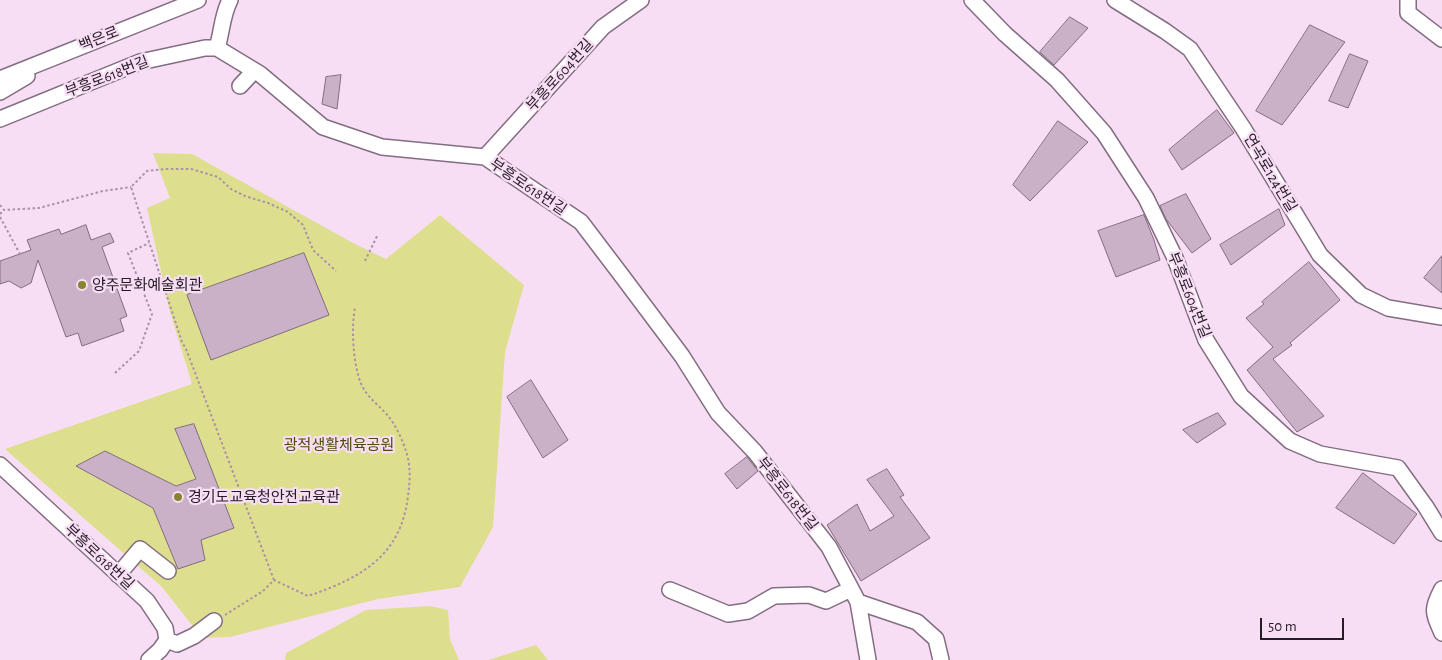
<!DOCTYPE html>
<html>
<head>
<meta charset="utf-8">
<style>
	body { margin:0 }
	#map { position:relative; width:1442px; height:660px; overflow:hidden; background:#f8def5; font-family:"Alegreya Sans",sans-serif }
	canvas { display:block }
	.scale { position:absolute; left:1260px; top:618px; width:84px; height:22px; box-sizing:border-box; border:2px solid #251c24; border-top:0; padding-left:6px; font-size:15px; line-height:18px; white-space:nowrap; color:#251c24; -webkit-text-stroke:4px #f8def5; paint-order:stroke }
</style>
</head>
<body>
<div id="map">
<canvas width="1442" height="660"></canvas>
<div class="scale">50 m</div>
</div>
<script>
const ctx = document.querySelector('canvas').getContext('2d');
ctx.lineJoin = 'round';
function paint(path, color) { ctx.fillStyle = color; ctx.fill(path, 'evenodd'); }
function strokePath(path, color, width, dash) { ctx.strokeStyle = color; ctx.lineWidth = width; ctx.lineCap = dash ? 'butt' : 'round'; ctx.setLineDash(dash || []); ctx.stroke(path); }
function drawText(font, color, halo, rows, align = 'center') {
  ctx.font = font + ' "Alegreya Sans","Noto Sans KR",sans-serif'; ctx.lineWidth = 4.5; ctx.setLineDash([]); ctx.textBaseline = 'middle'; ctx.strokeStyle = halo; ctx.fillStyle = color; for (const [text, x, y, turn = 0] of rows) {
    ctx.save(); ctx.translate(x, y); ctx.rotate((+turn || 0) * Math.PI / 180); ctx.textAlign = isNaN(turn) ? turn : align; if (halo) ctx.strokeText(text, 0, 0); ctx.fillText(text, 0, 0); ctx.restore();
  }
}
paint(new Path2D(`
	M153 153 192 154 355 244 386 259 440 215 524 285 505 352 493 527 460 587 378 599 230 637 202 638 162 587 5 449 192 384 170 312 147 208 170 198Z
	M430 606 448 610 450 639 459 660H285L286 653 366 610Z
	M536 645 548 660H488Z`), '#dedf8e');
const building = new Path2D(`
	M1070 17 1088 28 1054 65 1040 52Z
	M1310 25 1345 42 1282 125 1256 111Z
	M1350 54 1368 61 1348 108 1329 101Z
	M341 75 337 109 322 104 326 77Z
	M1217 110 1234 133 1182 170 1169 150Z
	M1058 121 1088 142 1030 201 1013 185Z
	M1186 194 1211 239 1192 253 1166 219 1160 206Z
	M1279 209 1285 225 1231 265 1220 245Z
	M1144 215 1154 240 1160 260 1116 277 1098 231Z
	M86 225 91 240 110 233 114 242 102 247 127 316 120 319 124 331 82 346 78 333 66 337 38 260 31 283 21 288 9 281 0 284V261L31 250 27 240 59 229 61 234Z
	M304 253 329 315 211 360 187 295Z
	M1442 256V293L1424 278Z
	M1309 262 1340 300 1290 343 1292 345 1273 359 1324 416 1297 432 1247 370 1273 347 1246 318 1264 304 1262 302Z
	M531 380 568 440 543 458 507 397Z
	M1218 413 1226 424 1197 443 1183 430Z
	M194 424 234 528 201 540 205 560 178 569 153 508 76 466 105 451 176 486 196 479 175 429Z
	M747 457 758 471 737 489 725 474Z
	M887 469 904 495 900 497 930 538 861 581 827 525 857 504 870 531 894 516 867 480Z
	M1363 473 1417 514 1394 544 1336 508Z`);
paint(building, '#cab1c7');
strokePath(building, '#826c80', 1);
const minor = new Path2D(`
	M972 0 1005 34 1057 80 1104 133 1146 198 1175 258 1206 340 1241 396 1290 441 1320 454 1398 468 1426 507 1442 533
	M1115 0 1165 31 1190 49 1243 128 1320 255 1361 295 1388 308 1442 317
	M1408 0V13L1442 39
	M217 48C222 32 222 15 230 0
	M0 79 198 0
	M240 86 254 71
	M0 92 27 76
	M0 119 140 62 205 48H217L260 74 323 127 382 147 485 157 581 222 622 276 682 356 718 413 755 452 829 547 858 602 868 660
	M485 157 603 27 641 0
	M0 465 147 601 165 628 167 640 160 650 149 660
	M118 575 140 549 168 571
	M1442 589C1431 610 1433 612 1442 633
	M670 590 728 614 748 611 774 596 809 595 826 601 851 589
	M858 602 917 622 936 639 941 660
	M167 640 177 644 194 636 214 621`);
strokePath(minor, '#836d80', 18);
strokePath(new Path2D(`
	M0 205 4 210 39 208 103 191 131 187
	M0 214 4 210
	M0 217 20 254
	M365 261 378 234
	M115 373 139 351 152 314 128 253 149 243
	M274 580 186 349 182 342 131 187 147 171 165 169H191L218 177 231 189 245 196 268 203 288 212 303 225 313 250 336 271
	M225 615 263 591 274 580 308 596C361 578 401 556 408 496 410 480 411 467 406 451 403 441 396 426 389 417 381 407 368 398 362 386 353 366 351 329 355 307`), '#a793a5', 2, [2.5, 2.5]);
strokePath(minor, '#fff', 15);
for (const [x, y, r, color] of [
	[82,285,5,"#86842d"],
	[178,497,5,"#86842d"]
]) { const dot = new Path2D(); dot.arc(x, y, r, 0, 2 * Math.PI); ctx.fillStyle = color; ctx.fill(dot); strokePath(dot, '#f8def5', 2); }
drawText('15px', '#251c24', '#f8def5', [
	["백은로",99,39,-22],
	["부흥로604번길",560,75,-48],
	["부흥로618번길",107,77,-21],
	["연곡로124번길",1270,173,59],
	["부흥로618번길",528,187,34],
	["부흥로604번길",1189,295,68],
	["부흥로618번길",787,494,52],
	["부흥로618번길",99,557,43]
]);
drawText('15px', '#251c24', '#f8def5', [
	["양주문화예술회관",92,285],
	["경기도교육청안전교육관",188,497]
], 'left');
drawText('15px', '#4d4b0a', '#f8def5', [
	["광적생활체육공원",339,445]
]);
</script>
</body>
</html>
